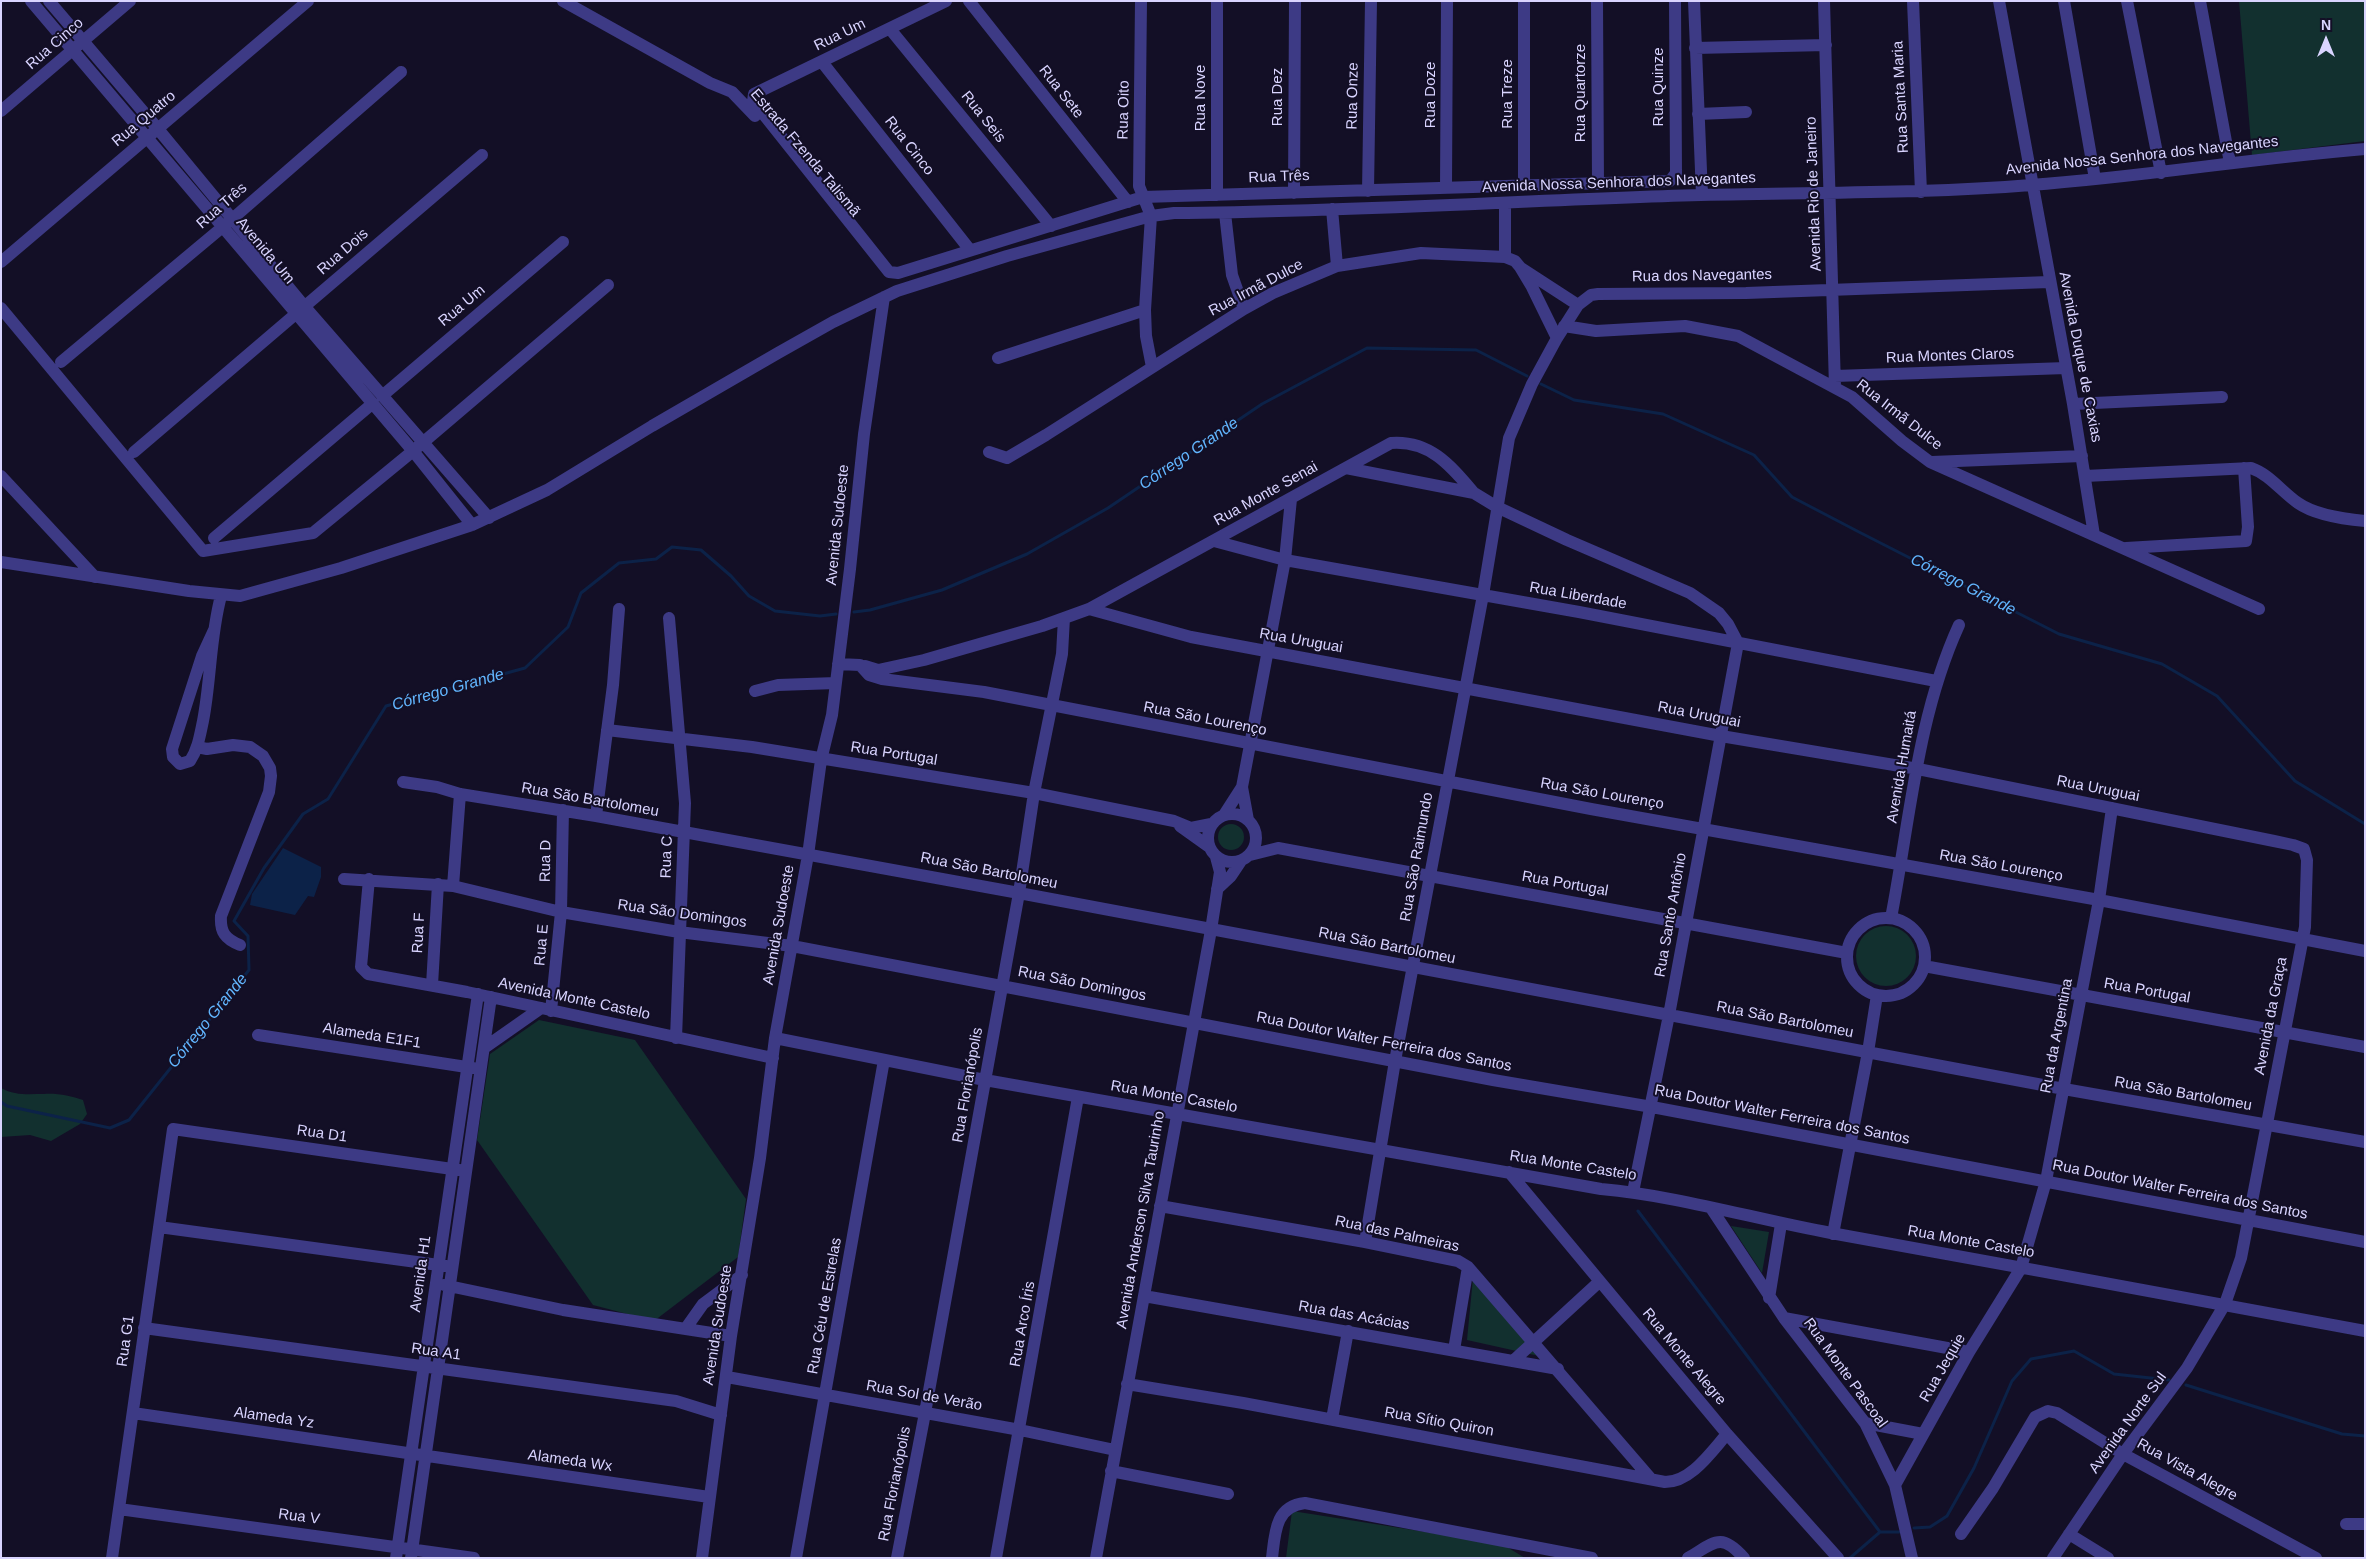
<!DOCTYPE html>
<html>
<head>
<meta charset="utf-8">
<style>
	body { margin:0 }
	#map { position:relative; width:2366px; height:1559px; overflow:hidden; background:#130f26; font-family:Arial,sans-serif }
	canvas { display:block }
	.frame { position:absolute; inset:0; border:2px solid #d9d4ff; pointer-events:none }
	.north { position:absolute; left:2301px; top:15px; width:50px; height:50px; -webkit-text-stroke:4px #130f26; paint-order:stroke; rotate:0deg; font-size:14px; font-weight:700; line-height:20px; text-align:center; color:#d9d4ff }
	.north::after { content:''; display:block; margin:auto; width:18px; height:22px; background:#d9d4ff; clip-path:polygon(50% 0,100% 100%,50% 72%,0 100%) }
</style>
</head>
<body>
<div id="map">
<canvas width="2366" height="1559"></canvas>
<div class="frame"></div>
<div class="north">N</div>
</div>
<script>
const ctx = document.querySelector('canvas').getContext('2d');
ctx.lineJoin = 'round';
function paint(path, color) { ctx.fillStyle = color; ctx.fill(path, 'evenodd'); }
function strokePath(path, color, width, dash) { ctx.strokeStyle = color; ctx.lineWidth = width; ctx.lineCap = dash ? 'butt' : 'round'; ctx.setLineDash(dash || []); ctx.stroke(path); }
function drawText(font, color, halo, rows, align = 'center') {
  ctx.font = font + ' Arial,sans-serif'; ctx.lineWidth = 4; ctx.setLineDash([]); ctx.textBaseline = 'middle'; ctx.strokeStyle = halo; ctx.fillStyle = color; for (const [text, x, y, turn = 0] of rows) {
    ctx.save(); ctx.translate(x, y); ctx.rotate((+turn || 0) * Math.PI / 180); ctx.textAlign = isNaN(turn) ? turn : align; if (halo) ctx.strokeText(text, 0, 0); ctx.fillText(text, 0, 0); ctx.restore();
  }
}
paint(new Path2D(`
	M2239 1H2365V141L2252 155Z
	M1218 837a13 13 0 1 1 26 0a13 13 0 1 1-26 0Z
	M1856 956a30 30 0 1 1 60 0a30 30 0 1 1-60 0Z
	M539 1020 635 1040 746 1199 738 1257 654 1321 593 1305 477 1140 490 1054Z
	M1 1088C15 1096 29 1094 44 1094 57 1093 71 1096 83 1100L87 1114 80 1124 51 1141 30 1135 1 1137Z
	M1731 1226 1769 1232 1762 1273Z
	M1473 1278 1539 1356 1467 1340Z
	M1292 1511 1502 1544 1525 1558H1286Z`), '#12302f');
paint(new Path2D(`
	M283 848 321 867V877L314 897 308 896 295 915 250 905 252 894Z`), '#0c2248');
strokePath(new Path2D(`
	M1541 384 1574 400 1663 414 1754 455 1792 497 1859 532 2059 634 2162 664 2217 696 2295 781 2365 824
	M854 612 870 610 942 590 1027 554 1108 508 1262 404 1367 348 1476 350 1527 376
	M1 1102 7 1106 110 1128 129 1120 249 970 248 936 234 921 264 868 303 814 328 799 386 706 525 668 568 627 581 593 619 563 656 559 672 547 701 550 731 576 749 596 775 611 820 616 836 614
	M1638 1211 1880 1532
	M2186 1385 2342 1434 2365 1436
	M1914 1528 1930 1527 1947 1516 1974 1468 2012 1381 2031 1359 2074 1351 2114 1374 2169 1380
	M1850 1558 1880 1532H1899`), '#0c2248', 3);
strokePath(new Path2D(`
	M31 1 413 451 472 525
	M49 1 158 129 305 307 489 518
	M563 1 710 83 732 92 755 116
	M946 1 754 94 753 101 889 272 898 273 1143 197 1670 181 1676 173 1675 1
	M969 1 1128 202
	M1141 1 1139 186 1151 216 1145 310 1146 336 1152 367
	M1217 1V195
	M1524 1V186
	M1597 1 1598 184
	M1694 1 1702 195
	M1824 1 1835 387
	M1913 1 1921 192
	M1999 1 2073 404 2094 535
	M2064 1 2095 179
	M2127 1 2161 173
	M2200 1 2230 163
	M890 29 1051 226
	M1695 48 1826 45
	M822 62 970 250
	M1 111 130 1
	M1698 114 1746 112
	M1446 188 1447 1
	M1368 191 1371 1
	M1294 193 1295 1
	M1505 204V257
	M1332 209 1337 266
	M1225 213 1232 275 1244 309
	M1 262 308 1
	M1521 268 1578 305
	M1 308 203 551 313 533 413 451 608 285
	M1564 326 1596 331 1685 326 1738 336 1852 397 1902 441 1930 462 2259 609
	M998 358 1145 310
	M61 362 231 220 401 72
	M1835 376 2066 368
	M382 396 563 242
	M2073 404 2222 397
	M134 452 482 155
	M989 452 1007 458 1046 435 1244 309 1273 293 1337 266 1421 253 1505 257 1515 261 1520 267 1532 287 1557 338
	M1932 462 2082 456
	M1346 468 1474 493 1497 507 1567 540 1690 593 1719 613 1728 624 1738 643 1669 1015 1633 1192
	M1 476 95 577
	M2085 476 2251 468C2269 474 2282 492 2298 503 2315 515 2343 519 2365 521
	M214 538 372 404
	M1214 541 1285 560 1579 612 1936 681
	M2126 548 2246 541 2248 527 2244 468
	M1 562 189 591 240 596 341 568 472 525 547 490 652 426 778 353 833 322 897 291 1007 256 1151 216 1174 213C1350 212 1525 200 1701 195 1811 192 1921 194 2031 185 2143 177 2253 158 2365 149
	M1089 609 1191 637 1721 736 1918 769 2274 841 2293 845 2304 849 2307 860 2305 927 2241 1258 2225 1304 2187 1368 2123 1454 2053 1558
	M669 618 685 803 676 1038
	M214 630 202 656 172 749 173 757 180 764 190 761C198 749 200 735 203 721 211 680 210 636 221 596
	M838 664 860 665 869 675 882 679 984 692 1591 809 2099 900 2365 951
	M865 666 878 670 924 660 1042 626 1089 609 1391 443C1430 440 1451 466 1474 493
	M755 691 778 685 836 683
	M607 730 752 747 1034 793 1174 821 1191 828 1211 824
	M197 747 207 749 233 745 250 747 263 756 270 768 271 776 269 792 221 916C220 932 225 939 240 945
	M403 782 437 787 460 794 596 816 1019 893 2064 1089 2365 1142
	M1242 787 1248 820
	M1208 838a24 24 0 1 1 48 0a24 24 0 1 1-48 0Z
	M1224 815 1242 787 1285 560 1291 499
	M596 816 613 685 619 609
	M1180 826 1208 846
	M1250 855 1278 848 1847 953
	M344 879 453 886 561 912 679 932 792 946 1493 1080 1652 1107 2365 1242
	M369 879 361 967 368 974 467 992 773 1058
	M453 886 460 794
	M1217 889 1231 876 1241 861
	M1891 918C1910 820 1917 717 1959 625
	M1847 957a39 39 0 1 1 78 0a39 39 0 1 1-78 0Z
	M1924 966 2365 1047
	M432 985 438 884
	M551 1011 561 912 563 810
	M258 1035 473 1068
	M775 1038 985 1080 1601 1189C1679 1196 1754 1219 1831 1233 2009 1266 2187 1297 2365 1331
	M484 1048 541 1008
	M1509 1172 1727 1434 1838 1558
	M1160 1206 1365 1242 1458 1261 1468 1267 1651 1479
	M1711 1208 1784 1318 1865 1423 1895 1485 1912 1558
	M159 1227 446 1266
	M1833 1234 1868 1052 1877 995
	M1365 1242 1395 1061 1483 595 1509 438 1532 384 1557 338 1578 305 1591 295 1598 294 1746 293 2049 282
	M444 1285 563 1310 731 1336
	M1144 1296 1558 1369
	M1769 1298 1781 1224
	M1784 1318 1969 1352
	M144 1328 676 1401 721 1415
	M686 1328 703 1304 742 1275
	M1454 1350 1468 1267
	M1513 1361 1599 1282
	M727 1377 1020 1430 1115 1450
	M1127 1384 1243 1403 1665 1482C1691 1482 1711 1452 1727 1434
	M133 1413 709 1497
	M1332 1419 1348 1331
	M1865 1423 1923 1434
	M1111 1471 1228 1494
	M1895 1485 1969 1352 2021 1268 2046 1181 2099 900 2112 808
	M119 1509 474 1558
	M2346 1524H2365
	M1961 1534 1993 1488 2035 1417 2048 1411 2057 1413 2123 1454 2316 1558
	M2069 1534 2108 1558
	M112 1558 173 1129 466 1171
	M396 1558 478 994
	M411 1558 491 997
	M702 1558 731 1336 760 1158 775 1038 808 855 821 760 832 715 850 569 864 434 884 297
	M796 1558 884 1060
	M897 1558 925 1413 1019 893 1034 793 1062 654 1064 618
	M996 1558 1078 1097
	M1096 1558 1211 930 1220 872 1216 857
	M1272 1558C1275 1533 1275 1506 1305 1503L1592 1558
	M1688 1558C1715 1542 1721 1532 1744 1558`), '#3d3a85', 12);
drawText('15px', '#d9d4ff', '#130f26', [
	["Rua Um",840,35,-26],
	["Rua Cinco",55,44,-41],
	["Rua Quinze",1659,87,-90],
	["Rua Sete",1061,92,52],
	["Rua Quartorze",1581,93,-90],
	["Rua Treze",1508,94,-90],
	["Rua Doze",1431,95,-90],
	["Rua Onze",1353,96,-89],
	["Rua Dez",1278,97,-90],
	["Rua Santa Maria",1901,97,-93],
	["Rua Nove",1201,98,-90],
	["Rua Oito",1124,110,-89],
	["Rua Seis",983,117,51],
	["Rua Quatro",144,119,-40],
	["Rua Cinco",909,146,52],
	["Estrada Fzenda Talismã",805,153,50],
	["Avenida Nossa Senhora dos Navegantes",2142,156,-6],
	["Rua Três",1279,177,-2],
	["Avenida Nossa Senhora dos Navegantes",1619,183,-2],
	["Avenida Rio de Janeiro",1814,194,-92],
	["Rua Três",222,206,-41],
	["Avenida Um",265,251,50],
	["Rua Dois",343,252,-41],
	["Rua dos Navegantes",1702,276,-1],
	["Rua Irmã Dulce",1256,288,-28],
	["Rua Um",462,306,-40],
	["Rua Montes Claros",1950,356,-2],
	["Avenida Duque de Caxias",2080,357,79],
	["Rua Irmã Dulce",1899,415,38],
	["Rua Monte Senai",1266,494,-29],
	["Avenida Sudoeste",838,525,-84],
	["Rua Liberdade",1578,596,10],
	["Rua Uruguai",1301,641,10],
	["Rua Uruguai",1699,715,11],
	["Rua São Lourenço",1205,719,11],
	["Rua Portugal",894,754,9],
	["Avenida Humaitá",1902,767,-80],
	["Rua Uruguai",2098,789,11],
	["Rua São Lourenço",1602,794,10],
	["Rua São Bartolomeu",590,800,10],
	["Rua C",667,857,-88],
	["Rua São Raimundo",1417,857,-80],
	["Rua D",546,861,-89],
	["Rua São Lourenço",2001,866,10],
	["Rua São Bartolomeu",989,871,11],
	["Rua Portugal",1565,884,10],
	["Rua São Domingos",682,914,8],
	["Rua Santo Antônio",1671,915,-80],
	["Avenida Sudoeste",779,925,-80],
	["Rua F",419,933,-87],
	["Rua E",542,945,-85],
	["Rua São Bartolomeu",1387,946,11],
	["Rua São Domingos",1082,984,11],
	["Rua Portugal",2147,991,10],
	["Avenida Monte Castelo",574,999,12],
	["Avenida da Graça",2271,1016,-79],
	["Rua São Bartolomeu",1785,1020,11],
	["Alameda E1F1",372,1036,9],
	["Rua da Argentina",2057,1036,-79],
	["Rua Doutor Walter Ferreira dos Santos",1384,1042,11],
	["Rua Florianópolis",968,1085,-80],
	["Rua São Bartolomeu",2183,1094,10],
	["Rua Monte Castelo",1174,1097,10],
	["Rua Doutor Walter Ferreira dos Santos",1782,1115,11],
	["Rua D1",322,1134,8],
	["Rua Monte Castelo",1573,1166,9],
	["Rua Doutor Walter Ferreira dos Santos",2180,1190,11],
	["Avenida Anderson Silva Taurinho",1141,1220,-80],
	["Rua das Palmeiras",1397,1234,12],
	["Rua Monte Castelo",1971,1242,10],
	["Avenida H1",421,1274,-82],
	["Rua Céu de Estrelas",825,1306,-80],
	["Rua das Acácias",1354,1316,10],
	["Rua Arco Íris",1023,1324,-80],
	["Avenida Sudoeste",718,1325,-81],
	["Rua G1",126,1341,-82],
	["Rua A1",436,1352,8],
	["Rua Monte Alegre",1684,1357,50],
	["Rua Jequie",1943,1368,-60],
	["Rua Monte Pascoal",1845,1373,54],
	["Rua Sol de Verão",924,1396,10],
	["Alameda Yz",274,1418,8],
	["Rua Sítio Quiron",1439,1422,10],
	["Avenida Norte Sul",2128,1423,-54],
	["Alameda Wx",570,1461,8],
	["Rua Vista Alegre",2187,1470,29],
	["Rua Florianópolis",895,1484,-79],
	["Rua V",299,1517,8]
]);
drawText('italic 16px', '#62b6ff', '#130f26', [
	["Córrego Grande",1189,454,-34],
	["Córrego Grande",1963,585,27],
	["Córrego Grande",448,690,-16],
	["Córrego Grande",208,1021,-51]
]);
</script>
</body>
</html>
